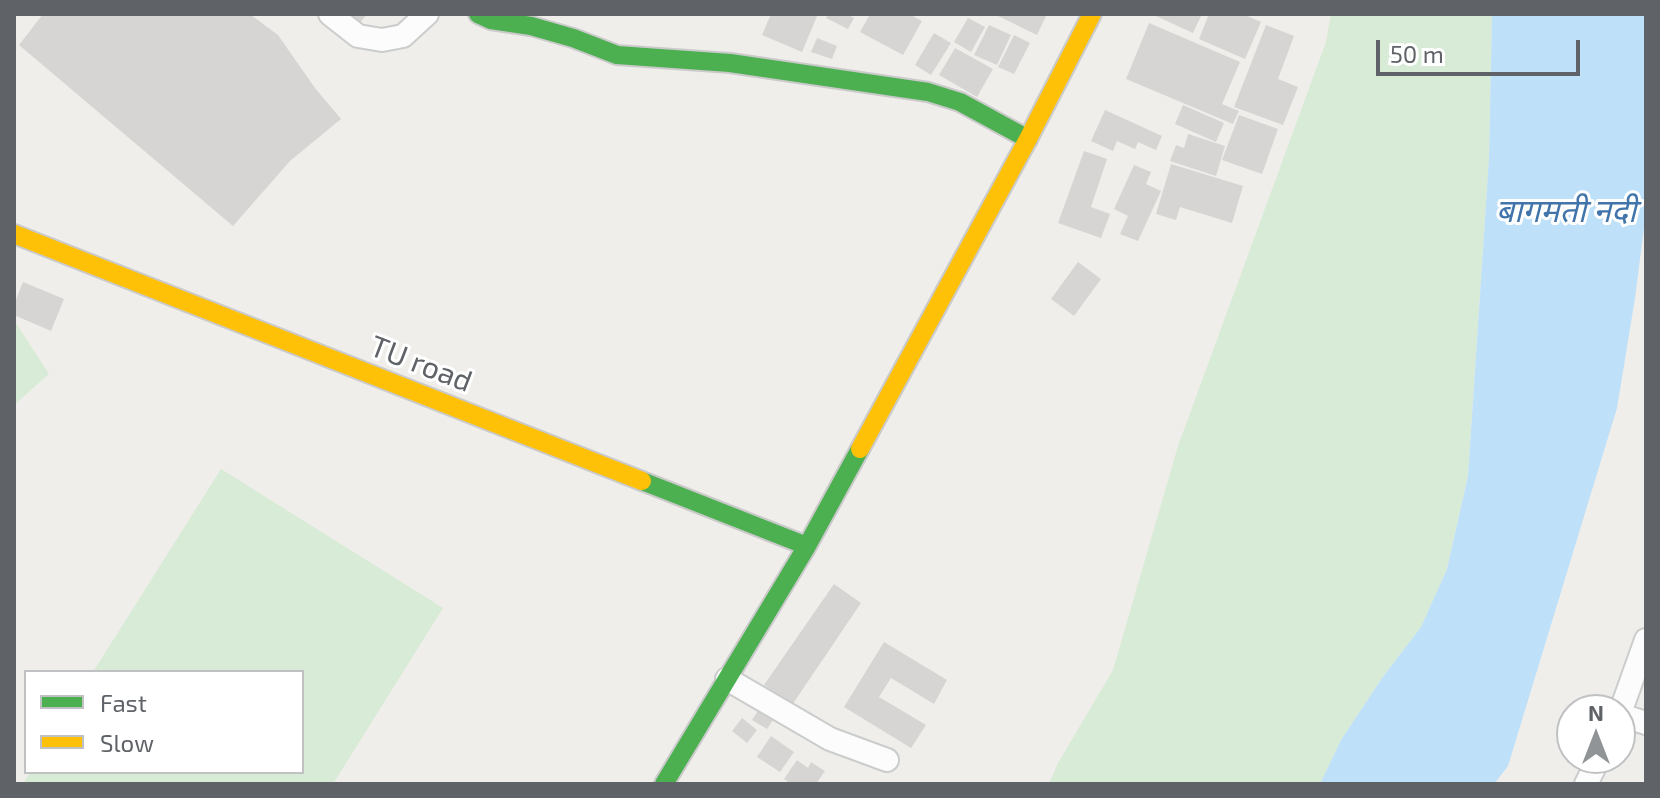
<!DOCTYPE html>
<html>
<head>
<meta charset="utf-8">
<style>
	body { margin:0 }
	#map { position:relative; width:1660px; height:798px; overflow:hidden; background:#efeeea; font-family:"Exo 2",sans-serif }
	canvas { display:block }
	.frame { position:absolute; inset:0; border:16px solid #5f6368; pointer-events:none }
	.legend { position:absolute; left:24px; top:670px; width:280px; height:104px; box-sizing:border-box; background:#fff; border:2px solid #bfc1c3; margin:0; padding:10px 14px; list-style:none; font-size:24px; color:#5f6368 }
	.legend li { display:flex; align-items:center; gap:16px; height:40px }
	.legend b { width:40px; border:2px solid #bfc1c3 }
	.north { position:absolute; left:1556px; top:694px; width:80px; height:80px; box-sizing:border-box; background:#fff; border:2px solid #bfc1c3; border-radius:50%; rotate:0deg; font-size:22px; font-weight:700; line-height:32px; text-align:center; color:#5f6368 }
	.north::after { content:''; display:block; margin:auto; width:28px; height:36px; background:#919496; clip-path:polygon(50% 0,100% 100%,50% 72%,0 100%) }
	.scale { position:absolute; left:1376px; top:40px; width:204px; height:36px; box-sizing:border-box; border:4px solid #5f6368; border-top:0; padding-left:10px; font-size:24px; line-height:28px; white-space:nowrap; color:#5f6368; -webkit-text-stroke:6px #fff; paint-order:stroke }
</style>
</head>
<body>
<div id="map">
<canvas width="1660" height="798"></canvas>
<div class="frame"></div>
<ul class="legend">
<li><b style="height:10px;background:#4caf50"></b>Fast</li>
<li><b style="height:10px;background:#ffc107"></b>Slow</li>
</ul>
<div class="north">N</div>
<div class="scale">50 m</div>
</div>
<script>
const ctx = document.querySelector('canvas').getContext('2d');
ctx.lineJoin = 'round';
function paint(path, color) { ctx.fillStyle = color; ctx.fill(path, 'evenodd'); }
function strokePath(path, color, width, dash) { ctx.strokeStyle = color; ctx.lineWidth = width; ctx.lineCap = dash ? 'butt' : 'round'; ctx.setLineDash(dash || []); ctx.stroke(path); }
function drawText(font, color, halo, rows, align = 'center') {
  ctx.font = font + ' "Exo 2","Noto Sans Devanagari",sans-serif'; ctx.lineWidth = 6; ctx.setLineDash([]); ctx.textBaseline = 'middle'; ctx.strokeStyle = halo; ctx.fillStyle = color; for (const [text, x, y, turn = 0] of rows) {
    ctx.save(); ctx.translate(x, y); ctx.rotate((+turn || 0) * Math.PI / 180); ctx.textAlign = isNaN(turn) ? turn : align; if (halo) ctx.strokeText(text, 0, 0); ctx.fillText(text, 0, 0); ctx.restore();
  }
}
paint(new Path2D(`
	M1331 14H1492L1489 158 1468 476 1447 569 1421 627 1382 678 1341 740 1320 784H1049L1058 763 1113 670 1178 446 1326 42Z
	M14 320 49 374 14 405Z
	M221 469 443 608 333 784H23L30 772H302V672H93Z`), '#d8ebd6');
paint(new Path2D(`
	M1492 14H1646V212L1635 298 1617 408 1508 766 1494 784H1320L1341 740 1382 678 1421 627 1447 569 1468 476 1489 158Z`), '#bfe0f9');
paint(new Path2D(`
	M43 14 251 15 278 35 315 88 341 119 290 161 233 226 19 45Z
	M346 14H367L359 24Z
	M771 14H818L802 52 762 35Z
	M828 14H847L854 18 848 29 826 18Z
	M870 14H909L922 21 903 55 860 32Z
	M994 14H1047L1037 35Z
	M1157 14H1202L1193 33 1156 16Z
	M1209 14H1243L1261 22 1245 59 1199 39Z
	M968 18 985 27 971 52 954 42Z
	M1149 23 1240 62 1222 104 1239 111 1233 124 1126 79Z
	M989 25 1011 35 997 65 974 55Z
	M1266 25 1294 36 1278 79 1298 87 1283 125 1234 107Z
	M934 33 951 43 931 75 915 65Z
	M1014 35 1030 43 1014 74 998 67Z
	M817 38 837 46 832 59 811 52Z
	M955 48 993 69 977 97 939 75Z
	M1183 105 1224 123 1216 142 1175 124Z
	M1105 110 1162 136 1156 150 1138 142 1135 149 1117 141 1113 151 1091 141Z
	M1239 115 1278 129 1262 174 1222 160Z
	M1188 134 1225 146 1216 176 1170 161 1176 145 1184 148Z
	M1084 151 1107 159 1091 207 1110 214 1101 238 1058 223Z
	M1171 164 1243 186 1232 223 1180 207 1176 220 1156 214Z
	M1134 165 1151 172 1146 184 1161 191 1138 241 1120 234 1128 216 1114 209Z
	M1078 262 1101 279 1074 316 1051 299Z
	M23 282 64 299 51 331 14 315V305Z
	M834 584 861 603 792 705 764 685Z
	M884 642 947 680 934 704 891 678 879 697 926 725 911 748 844 707Z
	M760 708 775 717 767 729 752 720Z
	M742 718 757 730 747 743 732 731Z
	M771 736 794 752 780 772 757 757Z
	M797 760 808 768 811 762 825 771 816 784H791L784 779Z`), '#d6d5d3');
const street = new Path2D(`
	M330 14 358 36 382 40 403 36 427 14
	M727 679 830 739 887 760
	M1620 713 1646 640
	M1620 715 1646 723
	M1586 784 1599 758`);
const fast = new Path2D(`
	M478 14 491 20 531 26 573 38 617 55 730 63 928 92 960 102 1028 139
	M642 481 807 546
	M664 784 807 546 860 449`);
const slow = new Path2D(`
	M14 234 642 481
	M860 449 1028 139 1092 14`);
strokePath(street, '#cbcccc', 26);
strokePath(fast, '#cacacb', 22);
strokePath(slow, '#cacacb', 22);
strokePath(street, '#fdfcfc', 22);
strokePath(fast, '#4caf50', 18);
strokePath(slow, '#ffc107', 18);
drawText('30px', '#5f6368', '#fff', [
	["TU road",421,364,21]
]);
drawText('italic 32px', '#4174aa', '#fff', [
	["बागमती नदी",1566,211]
]);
</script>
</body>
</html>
